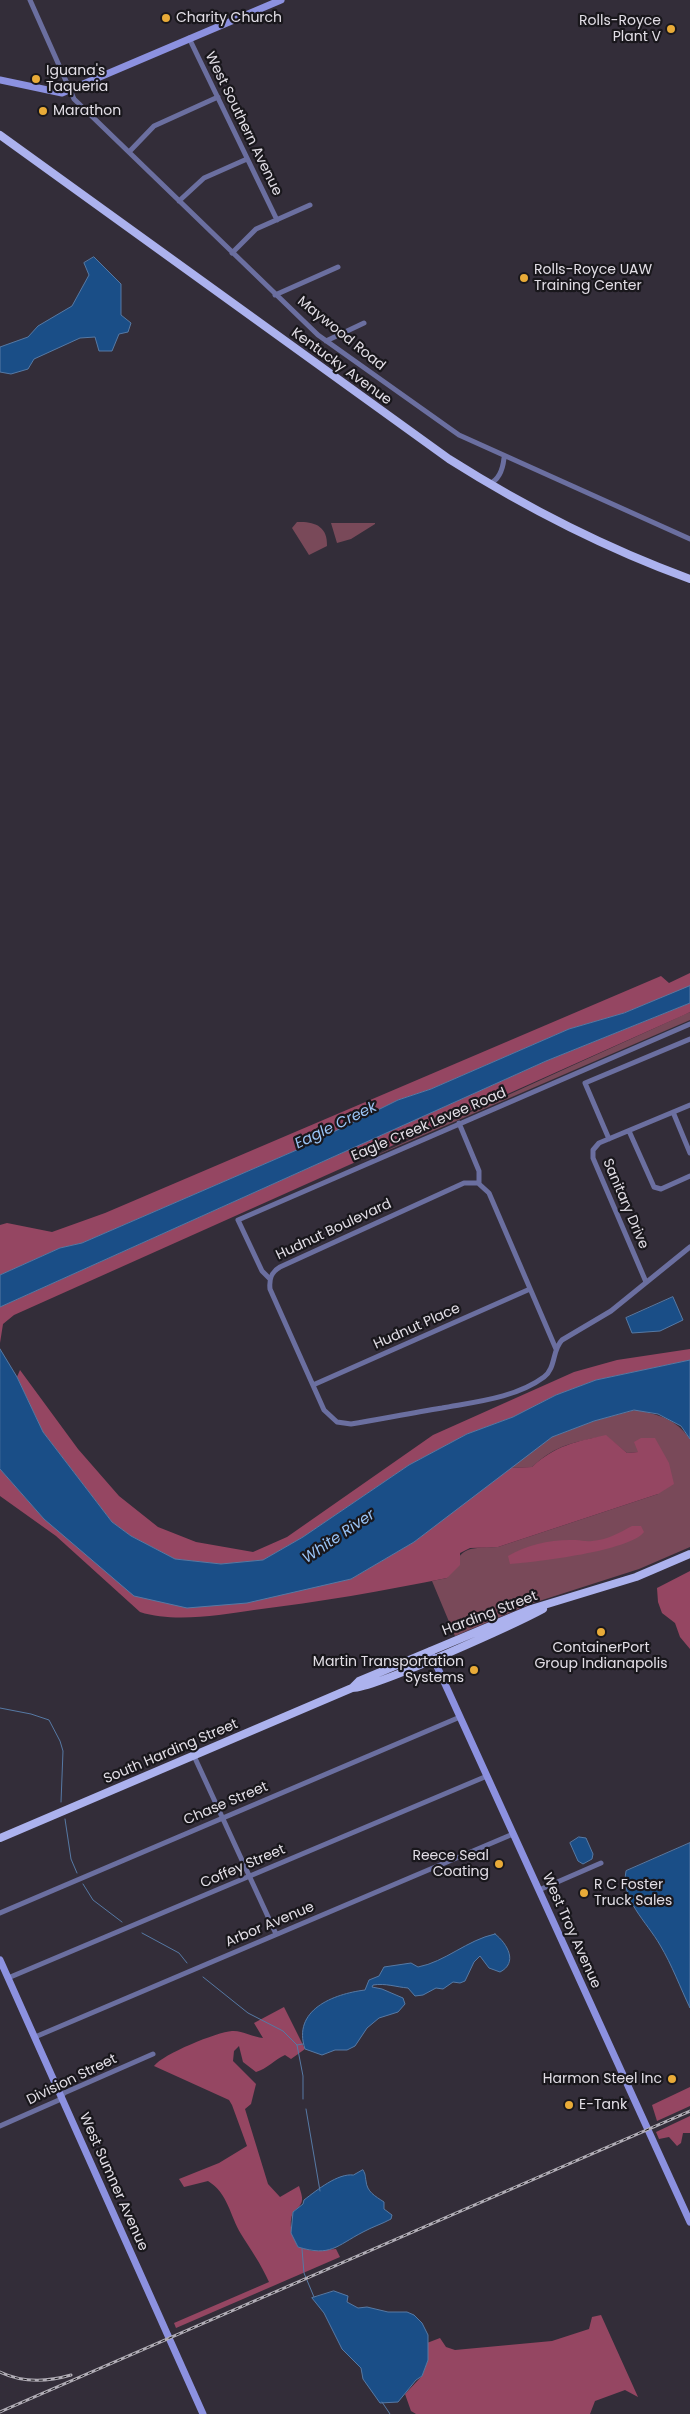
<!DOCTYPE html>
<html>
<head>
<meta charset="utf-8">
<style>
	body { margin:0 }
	canvas { display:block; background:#332d39 }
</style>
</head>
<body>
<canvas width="690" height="2414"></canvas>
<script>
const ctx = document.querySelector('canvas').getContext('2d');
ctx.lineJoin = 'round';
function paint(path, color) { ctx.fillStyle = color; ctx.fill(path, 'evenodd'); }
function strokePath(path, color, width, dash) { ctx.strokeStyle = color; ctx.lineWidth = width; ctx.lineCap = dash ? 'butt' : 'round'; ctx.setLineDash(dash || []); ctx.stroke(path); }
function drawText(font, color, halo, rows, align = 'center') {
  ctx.font = font + ' Poppins,sans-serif'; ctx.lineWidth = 4.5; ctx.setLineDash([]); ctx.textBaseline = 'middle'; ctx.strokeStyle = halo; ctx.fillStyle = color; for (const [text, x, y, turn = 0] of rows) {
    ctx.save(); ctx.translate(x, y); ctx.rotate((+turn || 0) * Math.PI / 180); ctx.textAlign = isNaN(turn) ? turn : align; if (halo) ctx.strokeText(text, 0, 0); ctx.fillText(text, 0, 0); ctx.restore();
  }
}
paint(new Path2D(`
	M297 522C314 521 328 526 327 546L309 555 292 528Z
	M331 523H375V524L351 539 337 543Z
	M690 1012V1020L359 1163Z
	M635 1410C658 1414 676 1419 690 1439V1547L639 1569 533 1603 455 1636 432 1581 447 1578C463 1547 463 1548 498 1547L658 1494 638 1452 627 1453 606 1436C574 1442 557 1444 532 1467L509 1468 552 1437 594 1421Z`), '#794959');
paint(new Path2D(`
	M690 973V986L624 1013 569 1029 431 1089 398 1100 299 1149 82 1243 60 1248 0 1275V1225L7 1223 52 1232 105 1213 661 976 669 983Z
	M690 1003V1012L684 1015 14 1315 3 1324 0 1343V1307L546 1061Z
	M690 1349V1360L596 1380 556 1395 513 1417 467 1434 409 1465 303 1537 263 1560 221 1564 175 1559 131 1536 112 1522 43 1432 17 1377 20 1370 78 1449 119 1496 158 1527 196 1542 253 1552 287 1537 433 1435 574 1372 617 1360Z
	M606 1435 627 1453 638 1452 634 1442 641 1438H655L669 1463 674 1484 658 1494 498 1547 470 1548 460 1553V1565L447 1578C383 1591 319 1602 254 1610 220 1615 174 1623 140 1612L56 1536 0 1496V1469L44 1519 81 1549 303 1588 351 1579 414 1542 509 1468 532 1467C556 1445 575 1442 606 1435Z
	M632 1526H641L644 1532C630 1551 536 1562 510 1564L508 1556C528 1544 552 1539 576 1540 581 1540 586 1542 592 1541 607 1540 619 1533 632 1526Z
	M690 1571V1649L680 1637 675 1623 662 1613 658 1602 657 1588Z
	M284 2007 305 2049 291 2059 285 2055C274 2060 267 2069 256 2072L243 2062 239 2046 234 2051 233 2061 256 2084 251 2104 245 2109 268 2184 280 2197 299 2186C303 2199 305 2203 293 2212 288 2225 292 2235 298 2247L313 2251 336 2249 340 2257 176 2328 174 2323 269 2282C261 2264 251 2250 241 2234 230 2216 228 2193 208 2181L184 2187 179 2179 219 2163 247 2146 232 2105 229 2100 154 2066C163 2054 217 2032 232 2031 241 2030 253 2037 263 2038L254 2023Z
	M690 2087V2106L657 2121 652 2105Z
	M690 2116V2133H683L681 2143 677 2146 669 2137 659 2139 656 2132Z
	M601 2315 638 2397 625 2390 595 2401 590 2414H416L411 2411 405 2394 422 2376 428 2360 427 2343 440 2338 446 2347 455 2350 552 2341 589 2329 592 2317Z`), '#954662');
const water = new Path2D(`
	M94 257 121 284V315L131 323 128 332 119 334 112 351H99L95 337 80 338 34 359 28 369 11 374 0 372V347L28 337 38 326 72 306 89 275 84 263Z
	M690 986V1003L546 1061 0 1307V1275L60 1248 82 1243 299 1149 398 1100 431 1089 569 1029 624 1013Z
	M673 1297 683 1320 660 1331 632 1333 626 1318Z
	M0 1349 17 1377 43 1432 112 1522 131 1536 175 1559 221 1564 263 1560 303 1537 409 1465 467 1434 513 1417 556 1395 596 1380 690 1360V1439L681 1426 658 1414 634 1410 594 1421 552 1437 414 1542 351 1579 247 1603 187 1608 134 1596 44 1519 0 1469Z
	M579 1837 586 1838 593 1854 592 1859 583 1864 578 1861 570 1843Z
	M690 1843V2008C680 1987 672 1965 660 1945 647 1922 620 1899 626 1871Z
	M495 1934C508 1944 518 1963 500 1972L489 1968 480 1956 474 1962 465 1981 460 1983 453 1982 443 1989 436 1988 423 1995 415 1996 408 1988C396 1987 386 1983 373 1985L372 1987 382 1989 403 1998 405 2004 398 2012 379 2018 367 2028 355 2046 347 2050H335L322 2055 305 2049C292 2010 333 1994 365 1990L369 1980 379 1976 384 1967 411 1963 418 1967C445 1962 467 1940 495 1934Z
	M363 2170C366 2175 365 2176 366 2181 367 2192 375 2196 384 2202V2209L392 2215 391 2219C382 2224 372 2227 363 2232 336 2246 331 2257 298 2247L291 2233 293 2212 303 2204 304 2200C317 2190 338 2173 353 2175Z
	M334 2291 348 2296 347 2302 358 2308 367 2307 388 2312H407L414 2315 422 2323 428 2335V2360L422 2376 416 2380 398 2402 380 2403 363 2379 361 2368 342 2349 324 2313 312 2298Z`);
paint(water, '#1a4e87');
strokePath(water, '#5679a4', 1);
strokePath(new Path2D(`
	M0 1708 31 1714 49 1720 60 1741 63 1751 61 1802
	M65 1819 71 1859 77 1873
	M83 1884 93 1900 122 1922
	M142 1933 179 1953 187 1963
	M203 1977 248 2013 283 2031 297 2045 303 2076V2099
	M297 2045 303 2044
	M306 2109 320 2191
	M302 2249 304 2273 314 2297
	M382 2402 390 2414`), '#5679a4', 1);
strokePath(new Path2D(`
	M30 0 74 99 318 335 459 435 690 539
	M189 38 277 220
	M129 152 154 126 218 97
	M179 201 204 178 247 159
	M232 253 256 229 310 205
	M275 295 338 267
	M326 341 364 323
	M489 484C499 480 503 468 504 458
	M673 1112 690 1153
	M459 1123 479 1171V1183
	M629 1131 654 1187 661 1189 690 1176
	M609 1139 585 1083 690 1039
	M270 1279 262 1271 238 1220 690 1024
	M646 1282 593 1158V1150L599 1143 690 1105
	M556 1349 489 1193 478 1183H464L280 1267C271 1272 269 1279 270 1289L324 1410 337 1422 351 1424C381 1419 411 1413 442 1408 474 1402 516 1398 544 1377 556 1368 552 1350 562 1340L611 1311 690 1247
	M313 1385 530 1289
	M194 1756 276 1934
	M539 1890 601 1863
	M0 1913 460 1717
	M8 1978 487 1776
	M35 2037 513 1834
	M0 2126 59 2100 64 2093 153 2054`), '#6b6fa0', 5);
strokePath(new Path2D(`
	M0 80 62 93 281 0
	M430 1651 690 2222
	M0 1960 203 2414`), '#8c91e0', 7);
strokePath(new Path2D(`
	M0 135 449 459C525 507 605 548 690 579
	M352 1688C371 1690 519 1622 543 1609
	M0 1838 352 1688 359 1681 531 1609 636 1577 690 1554`), '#acb2ee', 8);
const rail = new Path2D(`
	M0 2372C23 2383 47 2382 71 2375
	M0 2412 690 2111`);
strokePath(rail, '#b0acb5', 3);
strokePath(rail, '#19171c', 1, [4]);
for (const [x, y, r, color] of [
	[166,18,5,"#e9ab38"],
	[671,29,5,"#e9ab38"],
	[36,79,5,"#e9ab38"],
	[43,111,5,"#e9ab38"],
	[524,278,5,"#e9ab38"],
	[601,1632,5,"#e9ab38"],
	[474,1670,5,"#e9ab38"],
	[499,1864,5,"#e9ab38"],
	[584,1893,5,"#e9ab38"],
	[672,2079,5,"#e9ab38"],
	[569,2105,5,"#e9ab38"]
]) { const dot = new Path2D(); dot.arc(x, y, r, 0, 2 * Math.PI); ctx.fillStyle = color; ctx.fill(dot); strokePath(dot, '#19171c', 2); }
drawText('14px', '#e2dee6', '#19171c', [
	["Charity Church",176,18],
	["Rolls-Royce",661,21,"right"],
	["Plant V",661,37,"right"],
	["Iguana's",46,71],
	["Taqueria",46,87],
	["Marathon",53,111],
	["Rolls-Royce UAW",534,270],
	["Training Center",534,286],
	["ContainerPort",601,1648,"center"],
	["Group Indianapolis",601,1664,"center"],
	["Martin Transportation",464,1662,"right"],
	["Systems",464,1678,"right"],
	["Reece Seal",489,1856,"right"],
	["Coating",489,1872,"right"],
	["R C Foster",594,1885],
	["Truck Sales",594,1901],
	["Harmon Steel Inc",662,2079,"right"],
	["E-Tank",579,2105]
], 'left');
drawText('14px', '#e2dee6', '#19171c', [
	["West Southern Avenue",243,124,64],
	["Maywood Road",341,334,39],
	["Kentucky Avenue",341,367,36],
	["Eagle Creek Levee Road",429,1125,-23],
	["Sanitary Drive",625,1204,67],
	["Hudnut Boulevard",334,1230,-25],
	["Hudnut Place",417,1327,-24],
	["Harding Street",490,1614,-21],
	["South Harding Street",171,1752,-23],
	["Chase Street",226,1804,-23],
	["Coffey Street",243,1867,-23],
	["Arbor Avenue",270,1925,-23],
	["West Troy Avenue",571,1931,66],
	["Division Street",72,2080,-26],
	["West Sumner Avenue",113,2182,66]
]);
drawText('italic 15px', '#9ac4f6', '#19171c', [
	["Eagle Creek",336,1126,-26],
	["White River",339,1537,-34]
]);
</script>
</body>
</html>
